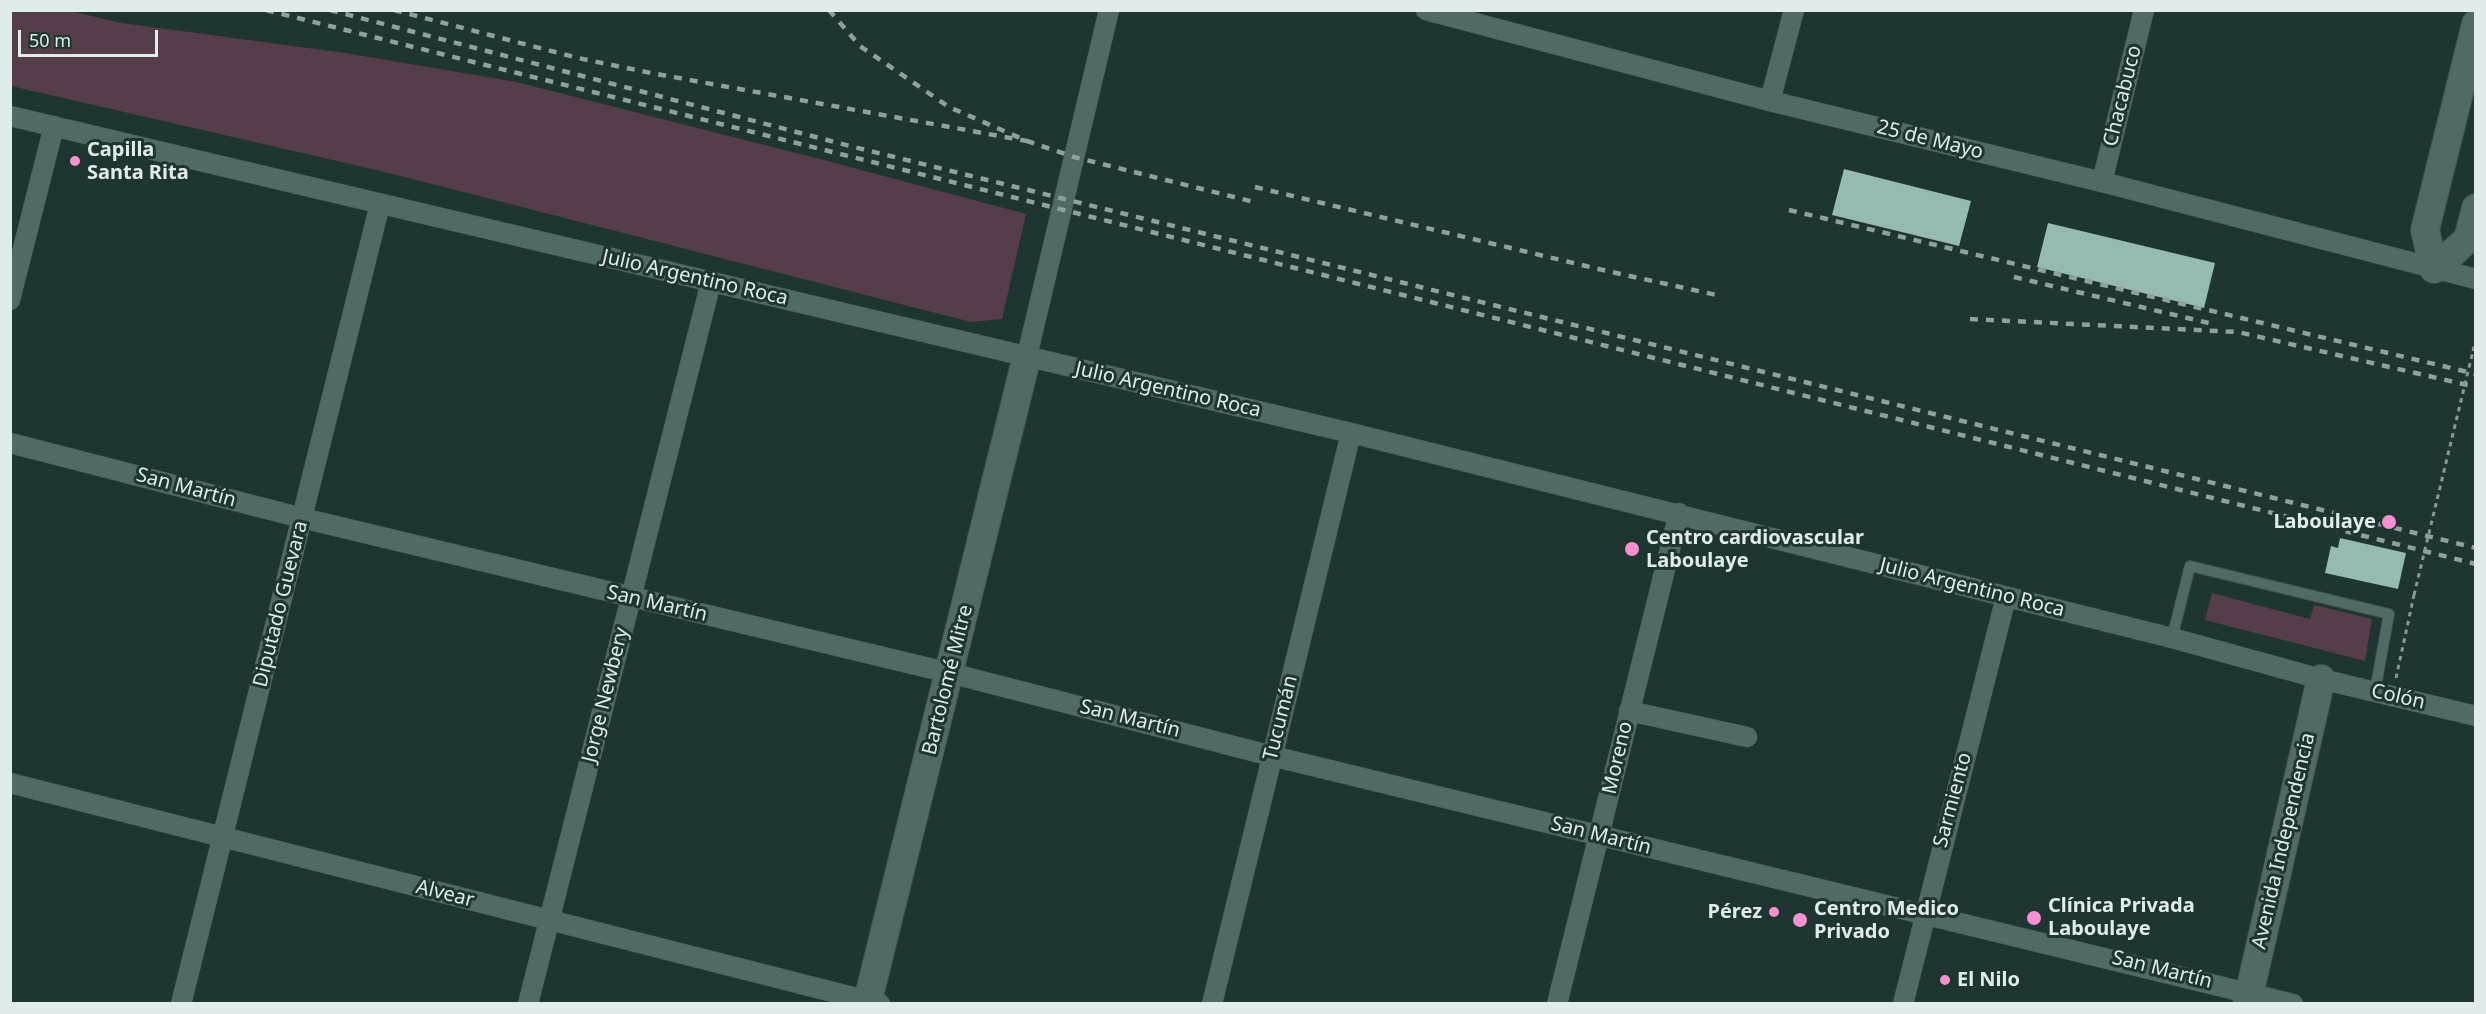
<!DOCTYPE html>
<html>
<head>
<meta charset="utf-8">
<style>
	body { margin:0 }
	#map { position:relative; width:2486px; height:1014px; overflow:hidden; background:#1f3531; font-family:"Noto Sans",sans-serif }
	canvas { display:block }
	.frame { position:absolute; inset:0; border:12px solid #dfece9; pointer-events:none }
	.scale { position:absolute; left:18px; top:30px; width:140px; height:27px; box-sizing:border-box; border:3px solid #dfece9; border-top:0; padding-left:8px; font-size:18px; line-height:21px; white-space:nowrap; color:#dfece9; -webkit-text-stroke:4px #1f3531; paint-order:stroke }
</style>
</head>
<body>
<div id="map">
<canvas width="2486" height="1014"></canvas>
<div class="frame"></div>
<div class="scale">50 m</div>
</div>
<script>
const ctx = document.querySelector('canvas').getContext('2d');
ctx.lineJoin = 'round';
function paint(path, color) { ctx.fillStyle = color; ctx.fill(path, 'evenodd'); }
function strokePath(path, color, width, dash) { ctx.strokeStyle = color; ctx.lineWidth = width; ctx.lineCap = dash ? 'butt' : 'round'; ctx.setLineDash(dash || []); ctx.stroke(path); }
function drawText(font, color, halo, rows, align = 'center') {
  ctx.font = font + ' "Noto Sans",sans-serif'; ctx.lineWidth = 6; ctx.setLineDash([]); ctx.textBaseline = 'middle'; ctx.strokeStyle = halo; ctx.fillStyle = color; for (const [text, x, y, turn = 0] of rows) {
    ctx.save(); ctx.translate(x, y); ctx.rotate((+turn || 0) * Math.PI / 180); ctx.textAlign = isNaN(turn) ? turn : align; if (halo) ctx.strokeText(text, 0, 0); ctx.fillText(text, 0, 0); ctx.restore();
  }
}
paint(new Path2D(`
	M11 10 70 11 122 23 345 53 516 82 820 159 1026 214 1002 319 971 322 385 172 11 86Z
	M2212 593 2310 619 2314 605 2372 619 2365 661 2205 620Z`), '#553d4b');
paint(new Path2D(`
	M1844 169 1971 201 1959 246 1832 215Z
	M2048 223 2215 263 2204 308 2037 267Z
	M2340 538 2406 553 2398 589 2325 573 2331 546 2338 548Z`), '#94bab1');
const lane = new Path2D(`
	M2172 638 2190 566 2389 614 2375 691`);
const street = new Path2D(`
	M1426 10 1770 101 2102 182 2476 279
	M1770 101 1794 10
	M10 116 1351 433 2172 638 2321 679 2476 716
	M2102 182 2144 10
	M10 300 54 126
	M1027 356 1109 10
	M10 443 302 518 950 673 1272 756 2293 1004
	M1629 711 1747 737
	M10 783 880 1004
	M181 1004 380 204
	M528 1004 711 282
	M1212 1004 1351 433
	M1557 1004 1679 513
	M1903 1004 2006 597`);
const secondary = new Path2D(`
	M2476 24 2425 230 2434 269 2468 239 2476 208
	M867 1004 1027 356
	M2247 1004 2321 679`);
strokePath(lane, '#3e534f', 12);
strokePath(street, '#3e534f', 21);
strokePath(secondary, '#3e534f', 30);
strokePath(new Path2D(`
	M2473 351 2476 339
	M2396 678 2414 595`), '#879895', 3, [4.5, 4.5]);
strokePath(lane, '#516a64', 10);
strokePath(street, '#516a64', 20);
strokePath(secondary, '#516a64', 28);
strokePath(new Path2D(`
	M266 10 2476 564
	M330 10 850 146 2476 548
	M394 10 578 58 651 73 1027 141
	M829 10 860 46 949 107 1027 141 1074 157 1254 202
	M1255 187 1607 271 1721 296
	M1789 210 2476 374
	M2014 277 2213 324
	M1970 319 2238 332 2476 387`), '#90a09d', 4.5, [8, 8]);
strokePath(new Path2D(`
	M2414 595 2473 351`), '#879895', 3, [4.5, 4.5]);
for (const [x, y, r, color] of [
	[75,161,6,"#f690d0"],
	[2389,522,8,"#f690d0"],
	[1632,549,8,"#f690d0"],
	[1774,912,6,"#f690d0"],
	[2034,918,8,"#f690d0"],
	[1800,920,8,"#f690d0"],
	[1945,980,6,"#f690d0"]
]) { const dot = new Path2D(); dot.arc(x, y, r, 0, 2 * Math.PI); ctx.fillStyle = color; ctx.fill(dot); strokePath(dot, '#1f3531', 2); }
drawText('20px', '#dfece9', '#1f3531', [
	["Chacabuco",2123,96,-76],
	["25 de Mayo",1930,140,14],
	["Julio Argentino Roca",695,278,13],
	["Julio Argentino Roca",1168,390,13],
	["San Martín",186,488,15],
	["Julio Argentino Roca",1972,588,14],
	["Diputado Guevara",281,604,-76],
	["San Martín",657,604,13],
	["Bartolomé Mitre",948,680,-76],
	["Jorge Newbery",606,695,-76],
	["Colón",2398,697,13],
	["Tucumán",1281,718,-76],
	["San Martín",1130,719,14],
	["Moreno",1618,758,-77],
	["Sarmiento",1953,800,-75],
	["San Martín",1601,836,14],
	["Avenida Independencia",2284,841,-77],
	["Alvear",445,894,14],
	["San Martín",2162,970,14]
]);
drawText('bold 20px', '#dfece9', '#1f3531', [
	["Capilla",87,150],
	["Santa Rita",87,173],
	["Laboulaye",2376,522,"right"],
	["Centro cardiovascular",1646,538],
	["Laboulaye",1646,561],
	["Clínica Privada",2048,906],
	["Laboulaye",2048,929],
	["Centro Medico",1814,909],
	["Privado",1814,932],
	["Pérez",1762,912,"right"],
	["El Nilo",1957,980]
], 'left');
</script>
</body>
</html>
